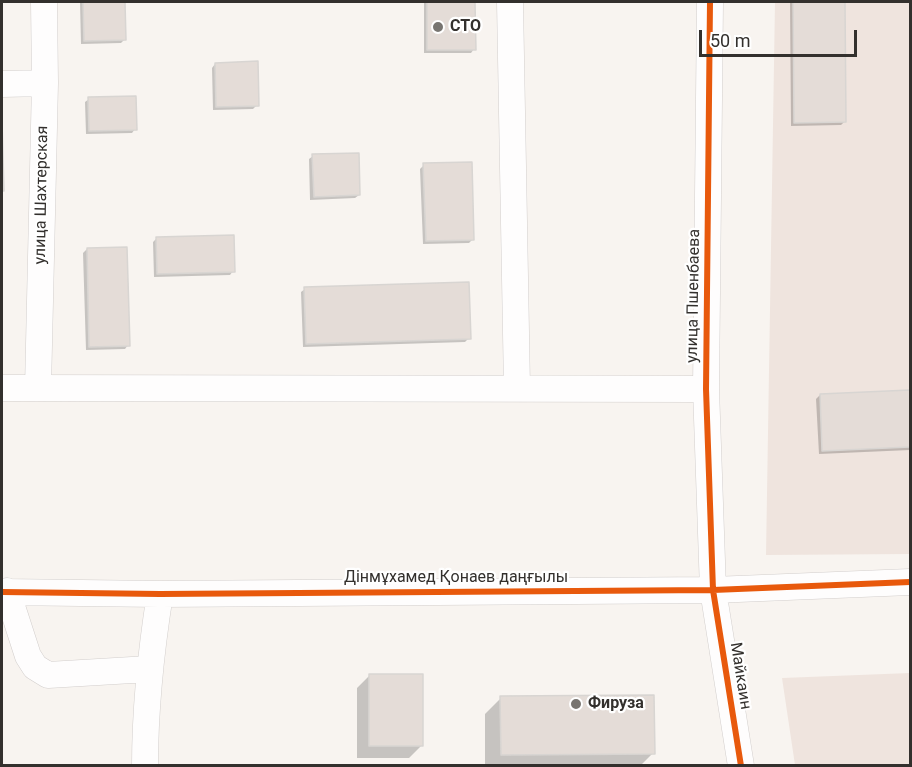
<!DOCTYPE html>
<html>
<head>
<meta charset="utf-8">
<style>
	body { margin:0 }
	#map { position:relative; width:912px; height:767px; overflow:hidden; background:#f8f4f0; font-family:Roboto,sans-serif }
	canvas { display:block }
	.frame { position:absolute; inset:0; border:3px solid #33302d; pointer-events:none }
	.scale { position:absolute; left:699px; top:30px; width:158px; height:27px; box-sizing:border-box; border:3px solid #33302d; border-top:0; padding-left:8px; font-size:18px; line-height:21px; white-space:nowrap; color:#33302d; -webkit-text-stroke:4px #fff; paint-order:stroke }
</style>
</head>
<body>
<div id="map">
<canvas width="912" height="767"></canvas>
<div class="frame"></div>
<div class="scale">50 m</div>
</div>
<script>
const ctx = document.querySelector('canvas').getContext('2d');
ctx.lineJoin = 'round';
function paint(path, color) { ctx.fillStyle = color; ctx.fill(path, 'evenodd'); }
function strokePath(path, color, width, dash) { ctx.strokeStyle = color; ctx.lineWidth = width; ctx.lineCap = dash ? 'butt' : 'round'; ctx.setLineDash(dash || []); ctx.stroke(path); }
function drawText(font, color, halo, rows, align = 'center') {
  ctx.font = font + ' Roboto,sans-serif'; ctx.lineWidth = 4.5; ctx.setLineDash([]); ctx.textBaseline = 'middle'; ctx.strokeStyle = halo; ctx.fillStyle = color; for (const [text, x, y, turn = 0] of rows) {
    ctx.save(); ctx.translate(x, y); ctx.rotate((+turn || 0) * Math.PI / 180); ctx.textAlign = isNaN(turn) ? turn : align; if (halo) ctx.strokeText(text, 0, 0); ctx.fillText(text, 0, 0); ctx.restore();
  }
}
paint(new Path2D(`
	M775 2H910V554L766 555Z
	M910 673V765H795L782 678Z`), '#efe4de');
paint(new Path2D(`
	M80 2H124L125 39 121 43 81 44Z
	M424 2H474V49L471 53H424Z
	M790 2H844V122L841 125 791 126Z
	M215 64 257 105 253 109 213 110 212 68Z
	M89 99 135 129 132 133 86 134 85 102Z
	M2 143 3 190 2 192Z
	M313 156 359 195 355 198 310 200 309 159Z
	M424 165 473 239 469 243 423 244 420 169Z
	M156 239 233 271 230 275 154 277 153 242Z
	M87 249 128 345 125 349 86 350 83 253Z
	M305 289 469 338 465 342 303 347 301 292Z
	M910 391V450L819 454 816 399 820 395Z
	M370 675 421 746 409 758H357V688Z
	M501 698 653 753 640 766H485V714Z`), '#0003');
const building = new Path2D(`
	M83 2H125L126 40 84 41Z
	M427 2H475L476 50H427Z
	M793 2H845L846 122 794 123Z
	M258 61 259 106 216 107 215 63Z
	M136 96 137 130 89 131 88 97Z
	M2 122 4 191H2Z
	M359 153 360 195 314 197 312 154Z
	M472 162 474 240 426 241 423 163Z
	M234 235 235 272 157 274 156 237Z
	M127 247 130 346 89 347 87 248Z
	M469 282 471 339 306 344 304 287Z
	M910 390V447L822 451 820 394Z
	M369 674H423V746H369Z
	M654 695 655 754 501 755 500 696Z`);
paint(building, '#e4dcd7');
strokePath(building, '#d8d5d2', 1.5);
const minor = new Path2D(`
	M510 2 517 388
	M710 2 706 389 713 590 741 766
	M2 84 45 83
	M2 388 706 389
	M38 388 45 83 44 2
	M7 591 28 656 35 667 48 675 149 669
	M2 592 160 594 713 590 910 582
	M145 766C145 707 151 651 160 594`);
strokePath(minor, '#d2cecc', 27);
strokePath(minor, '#fefdfd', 26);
strokePath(new Path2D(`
	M710 2 706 389 713 590 741 766
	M2 592 160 594 713 590 910 582`), '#e8590c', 6);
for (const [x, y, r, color] of [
	[438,27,6,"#787571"],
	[576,704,6,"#787571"]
]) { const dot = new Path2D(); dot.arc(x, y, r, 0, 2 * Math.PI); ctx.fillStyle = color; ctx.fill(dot); strokePath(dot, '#fff', 2); }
drawText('bold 16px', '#33302d', '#fff', [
	["СТО",450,27],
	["Фируза",588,704]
], 'left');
drawText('16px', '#33302d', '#fff', [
	["улица Шахтерская",42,195,-89],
	["улица Пшенбаева",694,296,-89],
	["Дінмұхамед Қонаев даңғылы",456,578],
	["Майкаин",740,676,81]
]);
</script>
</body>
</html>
